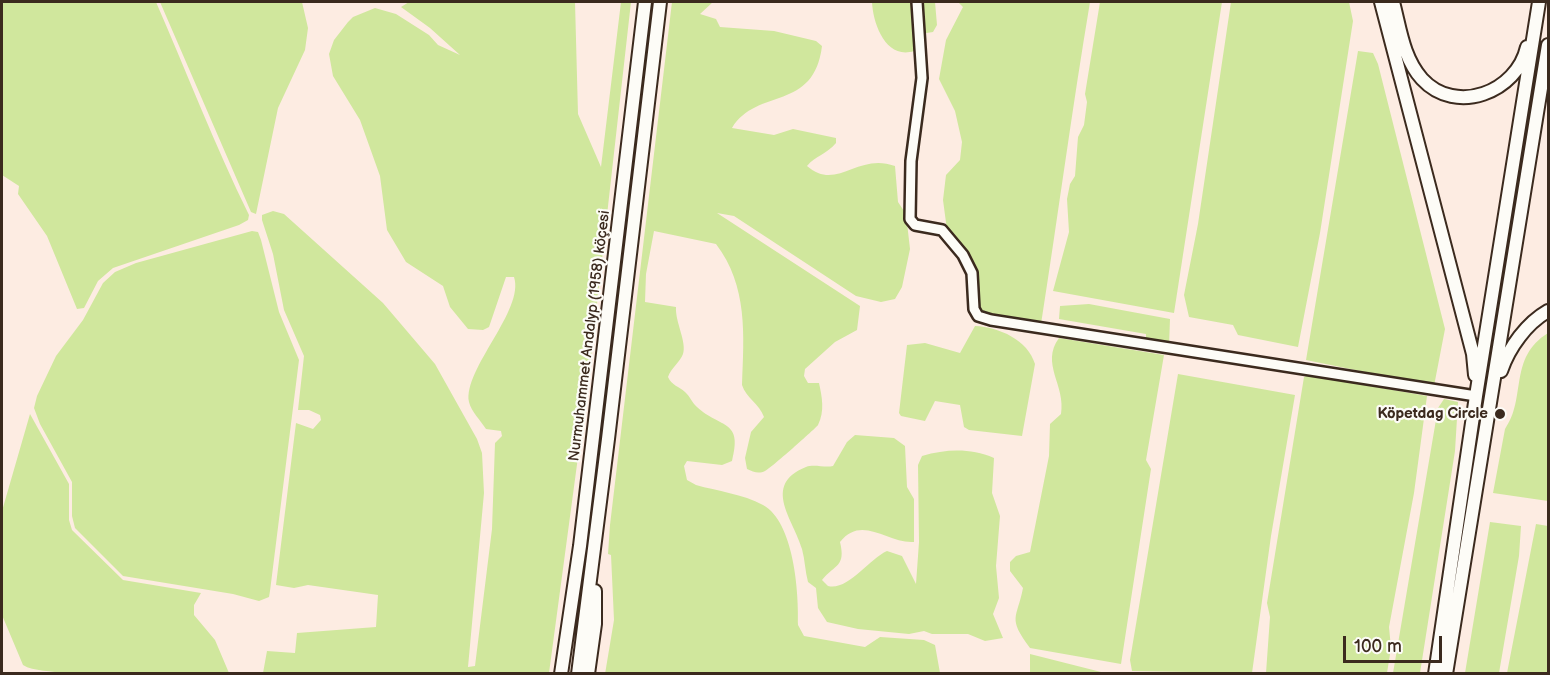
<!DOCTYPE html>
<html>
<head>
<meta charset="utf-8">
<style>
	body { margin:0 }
	#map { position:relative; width:1550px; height:675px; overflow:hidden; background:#fdece2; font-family:"Balsamiq Sans",sans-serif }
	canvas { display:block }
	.frame { position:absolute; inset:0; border:3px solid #3b2a1e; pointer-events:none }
	.scale { position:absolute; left:1343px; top:636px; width:99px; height:27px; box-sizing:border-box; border:3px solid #3b2a1e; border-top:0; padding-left:8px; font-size:18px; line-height:21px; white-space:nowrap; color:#3b2a1e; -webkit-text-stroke:4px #fdfcf7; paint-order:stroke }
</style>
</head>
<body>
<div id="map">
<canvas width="1550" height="675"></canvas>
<div class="frame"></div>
<div class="scale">100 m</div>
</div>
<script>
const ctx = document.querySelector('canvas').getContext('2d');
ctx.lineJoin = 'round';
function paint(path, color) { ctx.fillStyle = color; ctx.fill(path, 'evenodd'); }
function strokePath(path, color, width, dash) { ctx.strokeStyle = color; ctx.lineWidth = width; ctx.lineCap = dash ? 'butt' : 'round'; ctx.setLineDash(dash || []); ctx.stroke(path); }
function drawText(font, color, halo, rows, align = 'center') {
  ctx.font = font + ' "Balsamiq Sans",sans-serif'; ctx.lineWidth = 4.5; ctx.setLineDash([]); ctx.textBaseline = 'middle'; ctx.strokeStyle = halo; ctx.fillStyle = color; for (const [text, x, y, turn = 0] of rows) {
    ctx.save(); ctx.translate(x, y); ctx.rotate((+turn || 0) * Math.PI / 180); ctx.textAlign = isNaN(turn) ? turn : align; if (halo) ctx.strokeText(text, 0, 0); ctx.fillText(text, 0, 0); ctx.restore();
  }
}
paint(new Path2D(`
	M2 2H156C187 73 215 146 249 215L248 220 239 225 113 268 98 281 84 308 77 309 47 236 18 194 19 186 2 175Z
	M160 2H302L308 28 305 50 278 108 256 214 251 212Z
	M409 2H575L578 114 601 167 621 2H631L589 375 549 673H263L267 651 295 653 297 633 376 627 378 595 308 585 294 588 276 585 296 423 313 429 321 420 320 415 309 410H298L304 356 284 310 273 254 262 220V215L273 211 284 214 383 303 435 364 477 439 482 453 484 493 468 667 475 666 492 529 495 443 502 436 501 431 486 429C481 421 471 411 469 402 463 369 525 310 514 277H506L489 327 483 330 468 329 450 307 443 286 406 262 387 230 380 176 360 120 333 76 329 54 334 40 348 22 353 17 375 8 396 14 429 35 438 45 460 55 430 28 401 7Z
	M672 2H713L700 14 716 19 720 27 774 31 816 41 822 46C814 112 757 87 732 128L774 135 793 129 836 138V143C827 154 815 156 807 166 837 192 857 152 895 166L898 202 906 214 910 249 902 287 895 299 881 302 856 296 734 216 717 213 860 306 857 330 835 342 805 369 804 376 808 383H819C822 397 825 411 818 425 816 428 770 469 765 471 759 474 753 472 747 469L745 458 751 432 764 417C759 403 746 398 742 385 744 335 748 286 716 244L654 231 646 274 645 302 676 307C675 322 687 342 683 354 680 362 671 368 668 377 672 386 679 386 685 392 690 396 692 403 697 407 721 429 743 419 732 461L722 465 687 461 684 466 687 480 696 485C717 491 743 494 763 505 794 522 799 592 798 625L804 636 865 647 880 637 924 640 935 645 940 673 605 674 614 620 611 555 608 554 610 525Z
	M872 2H913L914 51C886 60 873 24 872 2Z
	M919 2H935L937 25 933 32 920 34Z
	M958 2H1090C1072 109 1058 216 1041 324L979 314 972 264 947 230 943 200 946 175 960 160 962 142 955 111 939 79 946 40 963 7Z
	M1100 2H1222L1174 313 1053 291 1069 232 1067 199 1070 184 1075 176 1078 137 1084 125 1087 102 1085 94Z
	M1231 2H1349L1353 21 1320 233 1298 347 1238 335 1233 325 1189 317 1184 295 1198 224Z
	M1358 51 1373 53 1378 64 1445 329 1434 386 1306 360Z
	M252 231 258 232 261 240 279 312 299 360 270 591 269 597 259 601 233 594 123 576 75 528 72 516V482L40 424 34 408 37 396 56 356 83 320 103 283 115 272 136 263Z
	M1089 304 1170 319 1169 346 1146 342V334L1059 319 1060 306Z
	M975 326C999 327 1028 340 1035 364L1022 436 969 430 964 427 960 405 935 401 925 421 901 416 899 413 907 345 925 343 960 353Z
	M1548 333V501L1493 493 1505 429C1527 398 1508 358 1548 333Z
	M1059 338 1164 355 1146 460 1151 469 1121 664 1030 648C1007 617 1017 619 1023 588L1010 571V562L1016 556 1030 552 1049 456 1050 424 1061 414C1066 385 1040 364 1059 338Z
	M1178 374 1295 395 1271 536 1252 673 1132 671 1130 660Z
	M1308 375 1427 396 1414 493 1389 627 1391 648 1387 673H1266L1270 617 1267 603 1304 377Z
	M1444 399 1458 402 1455 451 1420 673H1393L1438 408Z
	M30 414 69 484V520L72 530 123 580 201 593 194 605V615L215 640 229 673 65 674C53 670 33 672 23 665L2 615V511Z
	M855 435 894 438 905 446 907 487 914 499V542C888 544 862 514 840 542 846 567 835 564 822 580L828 586C848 591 869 559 887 551L902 556 916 584 919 542 918 465 922 456C947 449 970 448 994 458L992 493 1000 516 996 566 999 598 993 614 1003 638 985 641 968 634H932L924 631 909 634 858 629 827 622 818 608 816 588 808 582C805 571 805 560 802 549 794 520 761 485 806 467 814 464 825 468 833 466L847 442Z
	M1490 522 1521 526 1519 556 1499 673H1465Z
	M1536 524 1548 526V673H1507Z
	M1030 654 1105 673H1030Z`), '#d0e79d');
const minor = new Path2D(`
	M917 2 922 78 911 161 910 219 915 225 942 230 963 255 972 273 974 309 978 316 991 320 1476 396`);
const major = new Path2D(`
	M1381 2 1473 354 1475 375
	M1393 2C1400 28 1403 58 1422 79 1456 116 1517 92 1527 47
	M1501 371C1509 347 1527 323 1548 311
	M561 674 580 546 645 2
	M578 674 608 439 660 2
	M588 674 595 624V591
	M1435 674 1476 396 1539 2
	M1446 674 1548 45`);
strokePath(minor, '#3b2a1e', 14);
strokePath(major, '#3b2a1e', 16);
strokePath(minor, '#fdfcf7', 9);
strokePath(major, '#fdfcf7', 12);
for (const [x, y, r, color] of [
	[1500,414,6,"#3b2a1e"]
]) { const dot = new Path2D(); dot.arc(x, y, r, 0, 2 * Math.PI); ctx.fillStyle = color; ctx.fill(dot); strokePath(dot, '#fdfcf7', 2); }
drawText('15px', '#3b2a1e', '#fdfcf7', [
	["Nurmuhammet Andalyp (1958) köçesi",590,336,-83]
]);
drawText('bold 15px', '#3b2a1e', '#fdfcf7', [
	["Köpetdag Circle",1488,414]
], 'right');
</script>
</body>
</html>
